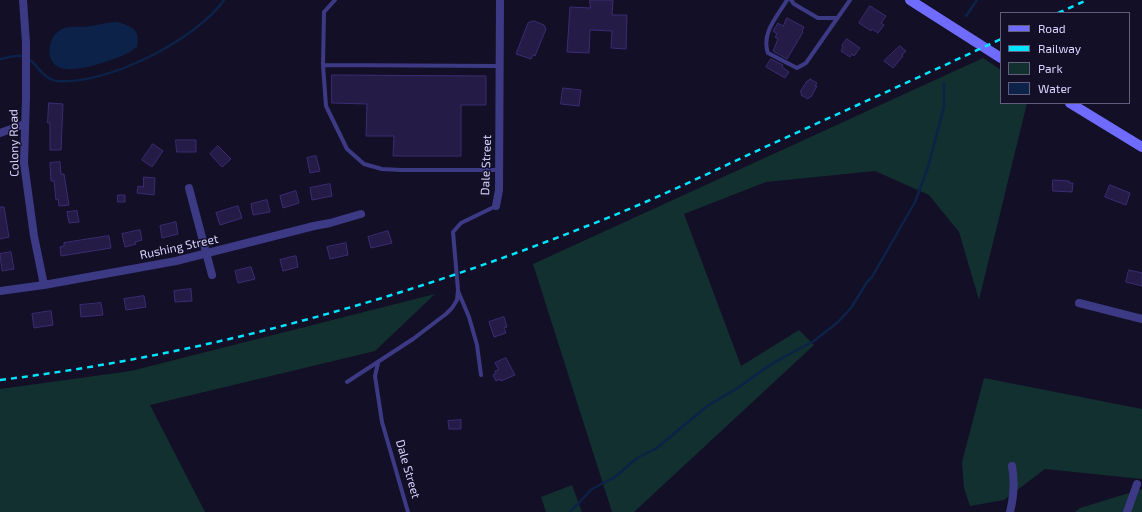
<!DOCTYPE html>
<html>
<head>
<meta charset="utf-8">
<style>
	body { margin:0 }
	#map { position:relative; width:1142px; height:512px; overflow:hidden; background:#130f26; font-family:"Exo 2",sans-serif }
	canvas { display:block }
	.legend { position:absolute; left:1000px; top:12px; width:130px; height:92px; box-sizing:border-box; background:#130f26; border:1px solid #625e7d; margin:0; padding:5px 7px; list-style:none; font-size:12px; color:#d9d4ff }
	.legend li { display:flex; align-items:center; gap:8px; height:20px }
	.legend b { width:20px; border:1px solid #625e7d }
</style>
</head>
<body>
<div id="map">
<canvas width="1142" height="512"></canvas>
<ul class="legend">
<li><b style="height:5px;background:#6f6bff"></b>Road</li>
<li><b style="height:5px;background:#00e5ff"></b>Railway</li>
<li><b style="height:11px;background:#12302f"></b>Park</li>
<li><b style="height:11px;background:#0c2248"></b>Water</li>
</ul>
</div>
<script>
const ctx = document.querySelector('canvas').getContext('2d');
ctx.lineJoin = 'round';
function paint(path, color) { ctx.fillStyle = color; ctx.fill(path, 'evenodd'); }
function strokePath(path, color, width, dash) { ctx.strokeStyle = color; ctx.lineWidth = width; ctx.lineCap = dash ? 'butt' : 'round'; ctx.setLineDash(dash || []); ctx.stroke(path); }
function drawText(font, color, halo, rows, align = 'center') {
  ctx.font = font + ' "Exo 2",sans-serif'; ctx.lineWidth = 3; ctx.setLineDash([]); ctx.textBaseline = 'middle'; ctx.strokeStyle = halo; ctx.fillStyle = color; for (const [text, x, y, turn = 0] of rows) {
    ctx.save(); ctx.translate(x, y); ctx.rotate((+turn || 0) * Math.PI / 180); ctx.textAlign = isNaN(turn) ? turn : align; if (halo) ctx.strokeText(text, 0, 0); ctx.fillText(text, 0, 0); ctx.restore();
  }
}
paint(new Path2D(`
	M983 58 1001 70V103H1027L979 300 959 232 929 195 875 171 766 182 684 214 741 366 799 330 814 345 634 512H612L533 264Z
	M435 294 375 351 150 405 205 512H0V389L131 371Z
	M984 378 1142 409V479L1045 469 1004 500 970 506 964 488 962 462Z
	M572 485 582 512H546L541 497Z
	M1142 489V512H1075L1080 508Z`), '#12302f');
paint(new Path2D(`
	M117 22C132 26 141 30 137 47 133 50 129 53 124 55 111 61 75 73 61 68 44 63 47 36 62 29 68 26 77 27 83 27 95 26 106 22 117 22Z`), '#0c2248');
strokePath(new Path2D(`
	M966 16 977 0
	M0 59C7 58 15 55 21 56 35 57 41 80 58 81 107 85 196 40 224 0
	M570 512 592 489 615 477 637 458 657 448 707 406 736 389 773 363 814 341 838 322 851 308 867 282 872 277 915 202 928 167 944 107V83`), '#0c2248', 2.5);
const building = new Path2D(`
	M590 0H613L612 15H627L626 49 611 48 612 31 590 30 589 53 567 52 570 7 590 8Z
	M870 6 886 16 881 23 884 25 878 33 872 29 871 31 859 23Z
	M787 18 804 27 802 31 803 32 787 59 773 51 778 39 775 37 777 34 773 31 778 23 783 26Z
	M534 21 544 25 546 29 535 56 533 55 531 59 516 54 528 23Z
	M847 39 860 48 854 56 852 54 850 57 841 51 843 47 842 46Z
	M900 46 906 51 902 55 903 56 893 68 884 61Z
	M771 59 783 65 782 67 789 72 785 78 766 67Z
	M332 75 486 76V105H461V156H393L394 136H366L367 104 332 103Z
	M810 79 817 83 815 86H817L811 97H809L808 99 801 95 802 93 800 92 807 81H808Z
	M563 88 581 90 579 106 561 104Z
	M49 103 63 104 61 150H50V123H48Z
	M176 140H196V152H177Z
	M153 144 163 151 152 167 142 160Z
	M218 146 231 159 222 167 210 154Z
	M316 156 320 171 310 173 307 158Z
	M60 162 61 174H64L69 205 59 206 58 199 56 200 54 181H51L50 163Z
	M144 177 155 178 154 195 137 193 138 186 143 187Z
	M1053 180 1069 181V183H1073L1072 192 1053 191Z
	M330 184 332 196 312 200 310 188Z
	M1110 185 1130 193 1126 205 1105 197Z
	M296 191 299 203 283 208 280 196Z
	M118 195H125V202H118Z
	M267 200 270 212 253 215 251 204Z
	M238 206 242 218 220 225 216 213Z
	M0 207H4L9 237 0 239Z
	M77 211 79 222 69 223 67 212Z
	M176 222 178 234 162 238 160 226Z
	M140 230 142 240 135 242 136 244 125 247 122 234Z
	M388 231 392 243 371 248 368 237Z
	M109 236 111 248 61 256 60 247 64 246V243Z
	M346 243 348 255 330 259 327 247Z
	M11 252 14 269 2 271 0 254Z
	M296 256 298 267 283 271 280 260Z
	M251 267 255 279 238 283 235 271Z
	M1129 270 1142 273V286L1126 282Z
	M191 289 192 301 175 302 174 291Z
	M144 296 146 307 126 310 124 299Z
	M101 303 103 315 81 317 80 305Z
	M51 311 53 325 34 328 32 314Z
	M504 317 507 327 504 328 506 333 494 337 489 322Z
	M506 358 515 375 501 381 500 379 496 381 493 375 496 373 495 371 499 370 495 363Z
	M461 420V429H449L448 421Z`);
paint(building, '#241b47');
strokePath(building, '#3b2d73', 1);
strokePath(new Path2D(`
	M335 0 324 12 323 65 499 66
	M787 0C777 17 761 33 768 53L797 68 806 63 850 0
	M791 0 794 4 818 18H837
	M323 65 326 106 347 149 364 164 382 169 401 170H499
	M458 291 469 317 477 345 481 375
	M378 363 375 376 382 422 408 512
	M347 382 413 339 446 314 452 308 457 300 458 290 453 232 461 223 496 206`), '#3d3a85', 4);
strokePath(new Path2D(`
	M23 0 26 43V98L24 163 34 236 44 285
	M0 133 25 124
	M189 188 212 275
	M496 206 499 190 500 0
	M0 291 44 285 176 261 314 226 330 223 361 214
	M1079 303 1142 319
	M1010 512C1014 496 1015 482 1012 466
	M1127 512 1137 484`), '#3d3a85', 8);
strokePath(new Path2D(`
	M910 0 1001 58
	M1070 103 1142 147`), '#6f6bff', 10);
strokePath(new Path2D(`
	M1058 13 1087 0
	M0 380C202 355 398 301 587 226 647 203 705 175 763 148 842 112 922 76 1001 39`), '#00e5ff', 2.5, [6, 5]);
drawText('12px', '#d9d4ff', '#130f26', [
	["Colony Road",14,143,-91],
	["Dale Street",486,165,-88],
	["Rushing Street",179,247,-12],
	["Dale Street",408,469,74]
]);
</script>
</body>
</html>
